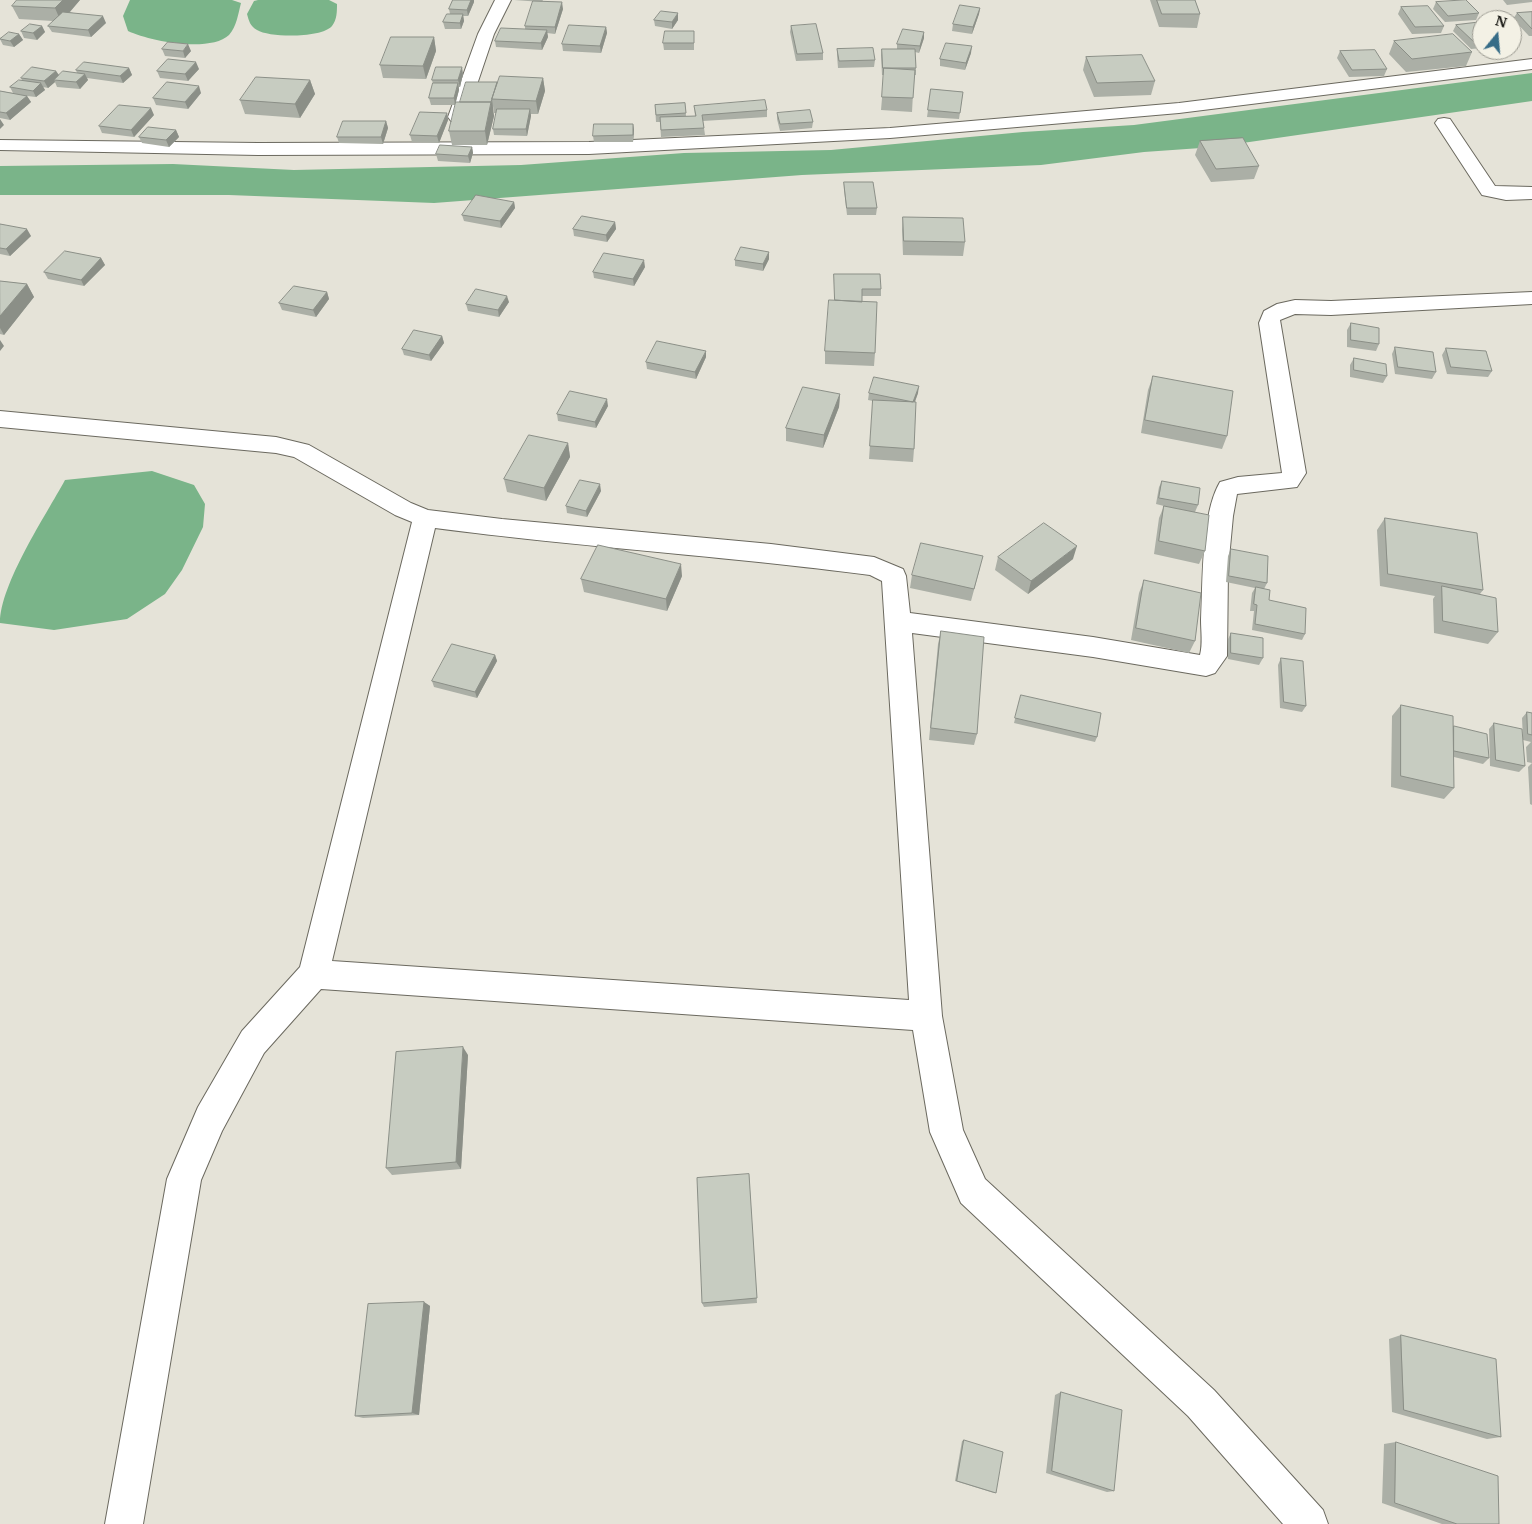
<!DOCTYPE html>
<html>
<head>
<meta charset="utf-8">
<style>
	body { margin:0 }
	#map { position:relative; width:1532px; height:1524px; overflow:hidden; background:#e5e3d8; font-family:Merriweather,serif }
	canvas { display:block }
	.north { position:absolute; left:1472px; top:10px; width:50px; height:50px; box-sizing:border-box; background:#f3f1e5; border:1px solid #9b9a91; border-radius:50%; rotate:17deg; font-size:14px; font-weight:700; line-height:20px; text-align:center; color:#181814 }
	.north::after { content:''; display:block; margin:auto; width:18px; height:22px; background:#366c87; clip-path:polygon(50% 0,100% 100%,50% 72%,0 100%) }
</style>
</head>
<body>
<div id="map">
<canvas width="1532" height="1524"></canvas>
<div class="north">N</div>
</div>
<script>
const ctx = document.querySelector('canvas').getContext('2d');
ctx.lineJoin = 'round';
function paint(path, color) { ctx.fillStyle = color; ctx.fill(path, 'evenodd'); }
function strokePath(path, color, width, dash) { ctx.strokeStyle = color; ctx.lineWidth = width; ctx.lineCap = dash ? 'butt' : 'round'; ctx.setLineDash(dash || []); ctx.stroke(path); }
paint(new Path2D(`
	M130 0H232L241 3C238 14 237 26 229 35 210 53 149 41 128 31L123 16Z
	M258 0H329L337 4C337 11 337 20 332 26 322 38 270 38 257 30 250 26 249 21 247 14L254 1Z
	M1532 73V101L1215 147 1144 152 1041 165 802 175 434 203 229 195H0V166L173 164 294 170 521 165 684 153 831 150 1023 132 1134 125Z
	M152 471 194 485 205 504 203 527 182 570 165 594 127 619 54 630 0 623C0 584 46 515 65 480Z`), '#7ab489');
const street = new Path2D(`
	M495 0H511L494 34 466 117 463 121H451L448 117 478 34Z
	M1532 59V69L1179 113 890 138 589 154 258 155 0 150V140L258 143 589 142 890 128 1179 103Z
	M1444 118 1450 119 1495 186 1532 187V199L1506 200 1482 195 1435 123 1438 119Z
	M1532 292V304L1331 315 1295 314 1280 320 1306 473 1297 487 1237 494 1233 516 1228 569 1227 656 1215 673 1206 676 1093 657 912 633 942 1016 963 1130 985 1179 1214 1390 1323 1510 1328 1524H1283L1188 1416 961 1203 930 1132 913 1030 321 989 264 1053 222 1131 201 1180 143 1524H105L167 1179 198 1107 242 1031 300 967 412 522 395 515 294 457 276 453 0 427V411L276 437 309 445 411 503 428 510 502 519 771 544 874 557 903 569 906 576 910 613 1093 637 1200 655C1203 644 1201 631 1201 620 1203 582 1201 514 1220 482L1238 477 1282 473 1259 323 1264 311 1277 304 1295 300 1331 301ZM435 528C579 547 725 556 870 575L882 581 909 1000 332 961Z`);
strokePath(street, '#6b695f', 2);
paint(street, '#fff');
paint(new Path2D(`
	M80 0 70 12 106 23 91 37 52 32 48 26 53 21 19 19 12 6Z
	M453 0H474V2L468 16H463L464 21 461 29H445L443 22 450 14 449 9Z
	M514 0H543L542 2 563 9 555 34 547 33 548 37 542 50 496 47 495 41 525 29V26L542 2Z
	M1150 0H1195L1200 14 1197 28 1159 27Z
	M1503 0H1532V2L1507 5Z
	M1436 2 1479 13 1476 20 1445 22 1433 9Z
	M1401 7 1444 26 1441 33 1412 34 1398 14Z
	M980 8 979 14 972 34 952 31 953 24Z
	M1532 12V36H1529L1513 19 1517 13Z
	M654 20H678L672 29 655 26Z
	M1482 22V48L1471 49 1453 31 1456 25Z
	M42 26 45 32 37 40 24 38 21 31Z
	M791 26 823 53V60L796 61 790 32Z
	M606 27 607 33 601 53 563 51 562 44Z
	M694 31V50H664L663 43Z
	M924 32V38L919 53 915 52 916 68V75H914L912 112 881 110 884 75H882L881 55 882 49H897V44Z
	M19 34 23 40 14 47 3 45 0 39V38Z
	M434 37 436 51 426 79 383 78 380 65Z
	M1394 41 1472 52 1466 66 1406 72 1389 54Z
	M162 49 191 51 185 58 165 56Z
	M837 49 875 60 874 67 838 68 837 55Z
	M1340 51 1387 69 1384 76 1349 77 1337 58Z
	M971 53 965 70 940 66V59Z
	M1086 57 1155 81 1151 95 1094 97 1083 70Z
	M129 68 132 75 123 83 87 78 88 80 80 89 57 87 55 82 48 88 43 87 45 90 36 97 27 96 31 102 10 120 0 118V91L13 93 10 87 22 80 21 78 56 71 59 75 77 73 76 70Z
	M199 69 188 81 160 78 157 71Z
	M463 74 460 87H459V90L455 105H431L429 98 433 84 432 80Z
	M543 78 545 91 538 114H531V116L527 136 494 135 493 129 497 113H494L493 106 492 108 494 116 487 145H452L449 131 460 102 497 82Z
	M310 80 315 94 300 118 245 114 240 100Z
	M931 89 963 92 959 119 927 117Z
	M201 93 188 109 156 105 153 98Z
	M685 103 686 116H695L694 106 767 110V117L703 121 705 135 661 137 660 122H656L655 105Z
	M447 113 448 120 439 143 412 142 410 135Z
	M777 113 813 122 812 128 780 131 777 119Z
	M154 115 134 137 102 133 99 126Z
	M386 121 388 128 383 144 339 143 337 137Z
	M633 124 634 130 633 142H594L593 136Z
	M176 130 179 137 169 147 142 143 139 137Z
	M1200 141 1259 166 1254 179 1211 182 1195 155Z
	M472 147 473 153 470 163 438 161 436 154Z
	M844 182 877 208 876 215H847L844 189Z
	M514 202 515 208 501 228 464 221 462 215Z
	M903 217 965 242 963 256 903 255 902 230Z
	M615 222 616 229 607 242 574 236 573 229Z
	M0 224 31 236 10 256 0 254Z
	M769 252V259L763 271 735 266V260Z
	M101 258 105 265 84 286 48 279 44 272Z
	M645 267 634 286 594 278 593 272Z
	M834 274 881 289V296H862V302L875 353 874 366 825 364V351L835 300Z
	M0 281 27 284 34 297 4 335 0 334Z
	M327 292 329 299 316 317 282 310 279 303Z
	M509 302 499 317 468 311 466 304Z
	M1351 323 1379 344 1376 351 1347 347V330Z
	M442 336 444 343 431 361 404 355 402 349Z
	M1395 347 1436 372 1432 379 1395 374 1392 354Z
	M1446 348 1492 371 1488 377 1447 374 1442 355Z
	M706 357 696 379 647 369 646 362Z
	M1354 358 1387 376 1383 383 1350 377V365Z
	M1153 376 1227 436 1222 449 1141 433 1148 390Z
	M869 393H918L915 402 914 449 913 462 869 459 873 401 868 400Z
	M840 394 839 407 823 448 786 441V428Z
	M608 406 596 428 558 421 557 414Z
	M568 443 570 457 546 501 507 492 504 479Z
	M1162 481 1198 505 1195 512 1205 551 1199 564 1154 554 1159 518 1164 506 1156 504 1159 487Z
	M601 491 587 517 567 513 566 506Z
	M1385 518 1483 590 1480 594 1498 632 1488 644 1434 633 1433 599 1435 596 1380 586 1377 530Z
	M1231 549 1267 583 1264 589 1269 600 1305 634 1302 640 1252 630 1254 611H1250L1252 593 1255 588 1226 582 1228 556Z
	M998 557 1073 559 1028 594 995 570Z
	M980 568 971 601 910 588 912 575Z
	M682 576 667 611 584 592 581 579Z
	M1144 580 1195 641 1189 653 1131 640 1139 593Z
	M941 631 977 734 974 745 929 740 938 644Z
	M1231 633 1263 658 1259 665 1228 659V639Z
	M495 655 497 661 477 698 434 687 432 681Z
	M1281 658 1306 706 1302 712 1280 708 1278 665Z
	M1021 695 1097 737 1095 742 1014 723Z
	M1401 705 1453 727 1489 758 1483 764 1454 757V788L1444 799 1391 787 1392 716Z
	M1527 712 1532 713V805L1530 804 1528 767 1532 763 1527 762 1526 747 1531 742 1523 740 1522 718Z
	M1494 723 1525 766 1519 772 1490 766 1489 729Z
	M468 1055 461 1169 392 1175 386 1168Z
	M749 1174 757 1303 704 1307 702 1303Z
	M424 1302 430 1306 419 1415 363 1418 355 1416Z
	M1401 1335 1501 1437 1487 1439 1392 1412 1389 1339Z
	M1061 1392 1114 1491 1107 1492 1046 1473 1055 1395Z
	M964 1440 996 1493H994L955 1481 962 1441Z
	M1396 1442 1499 1524H1442L1382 1503 1384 1444Z`), '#abafa6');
paint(new Path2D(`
	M63 0H80L61 22 55 8Z
	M471 0H474V2L468 16 467 10Z
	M562 2 563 9 555 34V27Z
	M980 8 979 14 972 34 973 27Z
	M678 13V20L672 29V22Z
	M463 14 464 21 461 29 460 23Z
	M103 16 106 23 91 37 88 30Z
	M42 26 45 32 37 40 33 33Z
	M606 27 607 33 601 53 600 46Z
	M547 30 548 37 542 50 541 43Z
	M924 32V38L919 53 920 46Z
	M19 34 23 40 14 47 10 41Z
	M434 37 436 51 426 79 423 66Z
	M188 44 191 51 185 58 183 51Z
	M972 46 971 53 965 70 966 63Z
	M196 62 199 69 188 81 185 74Z
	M462 67 463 74 460 87 458 80Z
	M129 68 132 75 123 83 120 76Z
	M56 71 60 77 54 80 55 82 48 88 44 81Z
	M85 74 88 80 80 89 76 82Z
	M543 78 545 91 538 114 536 101Z
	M310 80 315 94 300 118 295 104Z
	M41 83 45 90 36 97 33 91Z
	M458 83 459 90 455 105 454 98Z
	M199 86 201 93 188 109 185 102Z
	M27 96 31 102 10 120 6 113Z
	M492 99 494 116 487 145 485 131Z
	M151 108 154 115 134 137 131 130Z
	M530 109 531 116 527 136 526 129Z
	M447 113 448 120 439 143 437 136Z
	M0 119 4 125 0 129Z
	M386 121 388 128 383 144 381 137Z
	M633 124 634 130 633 142Z
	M176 130 179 137 169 147 166 140Z
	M472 147 473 153 470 163 468 156Z
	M514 202 515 208 501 228 500 221Z
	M615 222 616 229 607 242 606 235Z
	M27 229 31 236 10 256 6 249Z
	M769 252V259L763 271V264Z
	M101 258 105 265 84 286 81 280Z
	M644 260 645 267 634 286 633 279Z
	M27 284 34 297 4 335 0 328V316Z
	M327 292 329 299 316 317 313 310Z
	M507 296 509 302 499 317 498 310Z
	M442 336 444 343 431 361 429 355Z
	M0 340 4 346 0 351Z
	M706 351V357L696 379 695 372Z
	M919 386 918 393 912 409 913 402Z
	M840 394 839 407 823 448 824 435Z
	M607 399 608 406 596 428 595 422Z
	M568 443 570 457 546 501 544 488Z
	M600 484 601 491 587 517 586 511Z
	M1077 546 1073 559 1028 594 1031 581Z
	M681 564 682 576 667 611 666 599Z
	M495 655 497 661 477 698 475 692Z
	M463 1047 468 1055 461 1169 456 1162Z
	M424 1302 430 1306 419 1415 412 1413Z`), '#8b8f87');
const building = new Path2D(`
	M17 0H63L55 8 12 6Z
	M453 0H471L467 10 449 9Z
	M1157 0H1195L1200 14H1162Z
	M1466 0 1479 13 1448 16 1436 2Z
	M533 1 562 2 555 27 525 26Z
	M960 5 980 8 973 27 953 24Z
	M1428 6 1444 26 1415 27 1401 7Z
	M661 11 678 13 672 22 654 20Z
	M63 12 103 16 88 30 48 26Z
	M1532 12V29L1517 13Z
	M447 14H463L460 23 443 22Z
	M1482 22V41L1474 42 1456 25Z
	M30 24 42 26 33 33 21 31Z
	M816 24 823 53 797 54 791 26Z
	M569 25 606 27 600 46 562 44Z
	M501 28 547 30 541 43 495 41Z
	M903 29 924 32 920 46 897 44Z
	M665 31H694V43H663Z
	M9 32 19 34 10 41 0 39Z
	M1453 34 1472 52 1412 59 1394 41Z
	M391 37H434L423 66 380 65Z
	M168 42 188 44 183 51 162 49Z
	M946 43 972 46 966 63 940 59Z
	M873 48 875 60 839 61 837 49Z
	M882 49H915L916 68H883Z
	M1375 50 1387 69 1352 70 1340 51Z
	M1142 55 1155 81 1097 83 1086 57Z
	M168 59 196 62 185 74 157 71Z
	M84 62 129 68 120 76 76 70Z
	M32 67 56 71 44 81 21 78Z
	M436 67H462L458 80H432Z
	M884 68 915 70 913 98 882 97Z
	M63 71 85 74 76 82 54 80Z
	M500 76 543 78 536 101 492 99Z
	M256 77 310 80 295 104 240 100Z
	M19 80 41 83 33 91 10 87Z
	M167 82 199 86 185 102 153 98Z
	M466 82H497L491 102H460Z
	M433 83H458L454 98H429Z
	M931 89 963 92 960 113 928 110Z
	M0 91 27 96 6 113 0 112Z
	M765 100 767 110 702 115 704 128 661 130 660 117 696 116 694 106Z
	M456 102H491L485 131H449Z
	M685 103 686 113 656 115 655 105Z
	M119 105 151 108 131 130 99 126Z
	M497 109H530L526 129H493Z
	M810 110 813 122 780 124 777 113Z
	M420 112 447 113 437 136 410 135Z
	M343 121H386L381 137H337Z
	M594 124H633V135L593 136Z
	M148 127 176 130 166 140 139 137Z
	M1243 138 1259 166 1216 169 1200 141Z
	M440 145 472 147 468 156 436 154Z
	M844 182H873L877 208H847Z
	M476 195 514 202 500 221 462 215Z
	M582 216 615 222 606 235 573 229Z
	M903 217 963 218 965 242 904 241Z
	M0 224 27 229 6 249 0 248Z
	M741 247 769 252 763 264 735 260Z
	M65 251 101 258 81 280 44 272Z
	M604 253 644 260 633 279 593 272Z
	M834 274H880L881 289H862V302L835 300Z
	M0 281 27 284 0 316Z
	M294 286 327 292 313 310 279 303Z
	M476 289 507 296 498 310 466 304Z
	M829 300 877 302 875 353 825 351Z
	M1351 323 1379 328V344L1351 340Z
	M414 330 442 336 429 355 402 349Z
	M657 341 706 351 695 372 646 362Z
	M1395 347 1433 352 1436 372 1398 367Z
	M1446 348 1486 351 1492 371 1451 367Z
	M1354 358 1386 364 1387 376 1354 370Z
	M1153 376 1233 391 1227 436 1145 420Z
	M874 377 919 386 913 402 869 393Z
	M803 387 840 394 824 435 786 428Z
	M570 391 607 399 595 422 557 414Z
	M873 400 916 402 914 449 870 446Z
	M529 435 568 443 544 488 504 479Z
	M580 480 600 484 586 511 566 506Z
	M1162 481 1200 488 1198 505 1159 498Z
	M1164 506 1209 515 1205 551 1159 541Z
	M1385 518 1477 533 1483 590 1388 574Z
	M1044 523 1077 546 1031 581 998 557Z
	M921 543 983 556 974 589 912 575Z
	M598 545 681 564 666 599 581 579Z
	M1231 549 1268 556 1267 583 1229 576Z
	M1144 580 1201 593 1195 641 1136 628Z
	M1442 586 1496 598 1498 632 1443 621Z
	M1256 587 1270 590 1269 600 1306 608 1305 634 1255 624 1257 605 1254 604Z
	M941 631 984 637 977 734 931 728Z
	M1231 633 1263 638V658L1231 653Z
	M452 644 495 655 475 692 432 681Z
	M1281 658 1303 661 1306 706 1284 702Z
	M1021 695 1101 713 1097 737 1015 718Z
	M1401 705 1453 716 1454 788 1401 776Z
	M1527 712 1532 713V735L1528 734Z
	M1494 723 1522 729 1525 766 1496 760Z
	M1454 726 1487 734 1489 758 1454 751Z
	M463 1047 456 1162 386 1168 396 1052Z
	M749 1174 757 1298 702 1303 697 1178Z
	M424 1302 412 1413 355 1416 368 1304Z
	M1401 1335 1496 1359 1501 1437 1404 1410Z
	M1061 1392 1122 1410 1114 1491 1052 1471Z
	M964 1440 1003 1452 996 1493 957 1481Z
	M1396 1442 1498 1476 1499 1524H1457L1395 1503Z`);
paint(building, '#c7ccc1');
strokePath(building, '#8b8f87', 1);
</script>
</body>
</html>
